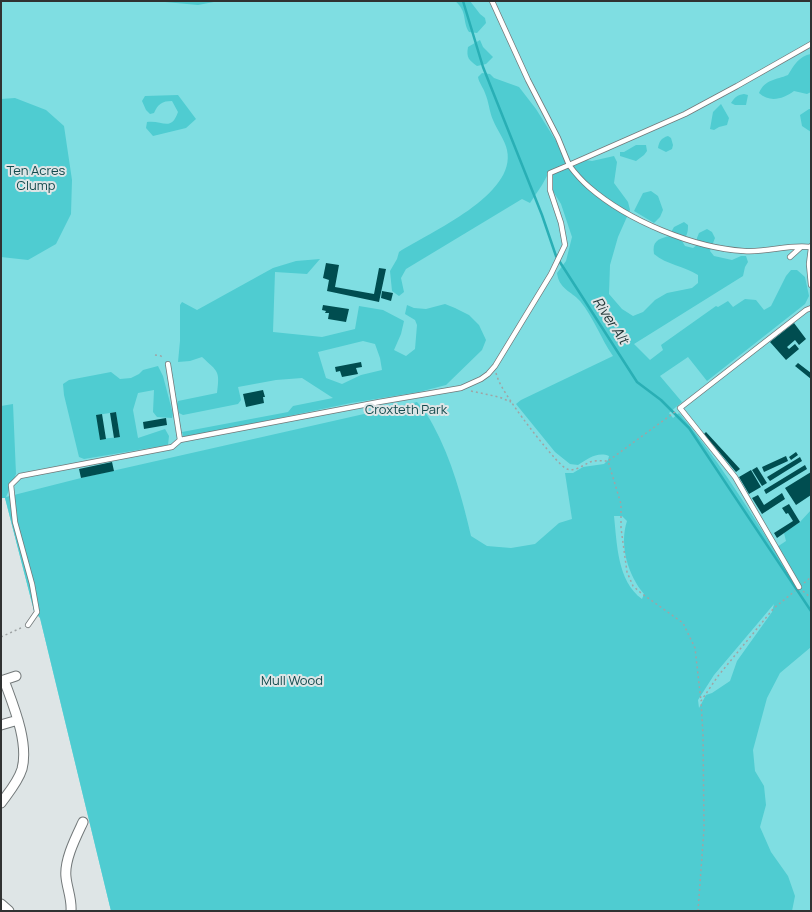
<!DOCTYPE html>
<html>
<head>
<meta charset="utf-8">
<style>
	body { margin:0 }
	#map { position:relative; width:812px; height:912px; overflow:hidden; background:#dee5e6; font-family:Manrope,sans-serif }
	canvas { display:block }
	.frame { position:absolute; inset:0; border:2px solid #303232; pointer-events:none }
</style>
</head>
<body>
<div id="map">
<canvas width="812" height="912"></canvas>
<div class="frame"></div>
</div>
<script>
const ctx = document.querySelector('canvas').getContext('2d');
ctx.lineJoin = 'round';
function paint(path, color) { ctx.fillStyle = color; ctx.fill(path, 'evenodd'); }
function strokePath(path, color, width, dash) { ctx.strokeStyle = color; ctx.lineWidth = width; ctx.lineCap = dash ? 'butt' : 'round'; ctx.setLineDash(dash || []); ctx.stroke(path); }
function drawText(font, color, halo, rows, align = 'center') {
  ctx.font = font + ' Manrope,sans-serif'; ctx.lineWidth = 4; ctx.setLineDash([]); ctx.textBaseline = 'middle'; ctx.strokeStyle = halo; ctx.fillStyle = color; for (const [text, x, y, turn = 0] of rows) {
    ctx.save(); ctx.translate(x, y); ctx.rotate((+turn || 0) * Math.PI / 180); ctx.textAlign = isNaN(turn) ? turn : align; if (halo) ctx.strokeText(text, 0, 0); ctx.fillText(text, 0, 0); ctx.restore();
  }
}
paint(new Path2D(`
	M1 1H811V911H111L40 618 34 611 5 498H1Z`), '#7fdee2');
paint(new Path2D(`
	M154 1H219L198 5Z
	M455 1H470L480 14 485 18 486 23 477 33 469 32C462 21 468 12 455 1Z
	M480 40 483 47 493 57 486 64 477 66C469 60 466 58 468 47Z
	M811 54V92L807 94 794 91C783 99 770 103 759 93 765 79 776 80 788 75 794 65 799 56 811 54Z
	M482 73 490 74 494 78 519 87 536 109 556 141 563 157 574 166 586 160 592 161 614 156 617 162 614 183 628 202 630 210 618 237 610 265 609 294 622 309 633 316 643 312 655 300 667 293 692 288 698 283V275C684 266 667 265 654 254 652 242 657 239 669 236L674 227 684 222 688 225C688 233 687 236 682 241L685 246 693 248 697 245V238L699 233 707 229 712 232 715 238 710 251 714 256 732 260 741 256H746L748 262 745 267 743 276 634 344 650 360 663 350 661 345 716 306 718 307 728 301 733 307 745 299 756 300 764 310 771 306 786 276 791 270H797L805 277 809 296 805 304 707 381 688 357 660 376 682 402 669 413 673 418 679 413C715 455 744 503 774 549L786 541 784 533 800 522 811 510V647L780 673 767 698 753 750 755 771 764 786 766 805 760 827 771 852 788 876 795 896 792 911H111L40 618 34 611 5 498H1V406L13 404 16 474 6 497 81 478 417 402C423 409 429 417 433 425 452 460 462 498 471 536L487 546 511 548 535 544 559 523 572 519 565 473H573L583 467 604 464 608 460 609 456C598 451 587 459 578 465L570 464 555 452 516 404 521 400 613 356C601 339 594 318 580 301 571 291 559 289 557 273L566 261 572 237 561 204 553 191 551 176H547L542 185 530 203 522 199 406 269 401 278 404 292 399 296 392 291 390 271 397 259 399 252C430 232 517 195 507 150 505 140 497 130 493 120 489 111 489 102 485 93 483 87 479 83 478 77ZM614 516H622L627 521C619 545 628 575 644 594L642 599C617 581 617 543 614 516ZM774 604 772 612 737 661 730 681 712 693 706 695 699 708 698 700 714 675Z
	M744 94 748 95 746 105H735L731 103C735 97 737 95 744 94Z
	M178 95 196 119 186 128 153 136 146 128 147 122C163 120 171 132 178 112L172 101C162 101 158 104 154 113L150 114 146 110 142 101 145 96Z
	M15 98 46 110 64 126 72 180 71 214 56 244 28 260 1 257V99Z
	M721 104 729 118 727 125 719 127 714 130 710 129 713 112Z
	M809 109H811V132L802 126 800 115Z
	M668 136 671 138 673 145 672 149 666 152 658 148C659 142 661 138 668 136Z
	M636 145H646L647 151 644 155 636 161 620 156V152H624Z
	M651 191 658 196 663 210 660 217 654 223 634 211 643 193Z
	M320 259 307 274 275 272 273 332 322 337 355 329 359 306 383 310 404 321 401 334 394 350 406 356 415 349 417 325 415 320 405 314 407 305 414 308 426 309 445 304 455 308 469 315 479 325 486 340 482 350 446 385 419 392 351 403 184 438 182 432 288 412 293 406 333 398 302 378 276 380 238 387 241 400 238 404 183 415 179 413 177 404 178 401 217 393C220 370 218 372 202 357L190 361 178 362 180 341V305L182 302 197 310 273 268 296 261ZM363 341 375 344 380 358 382 370 361 375 342 384 326 378 318 352Z
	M158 366 163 376 173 414 172 418 157 417 153 412 154 390 138 393 133 410 138 438 165 429 169 436 168 445 84 459 79 457 64 395 63 384 69 380 111 372 120 379 131 378 139 374 143 370ZM116 412 120 437 100 439 97 415Z`), '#4fccd1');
strokePath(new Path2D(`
	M463 1 483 67 542 215 556 256 637 382 661 400 689 428 811 611`), '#29afb5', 2.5);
paint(new Path2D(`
	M326 263 339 265 335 287 374 294 379 268 386 269 379 302 327 291 329 280 323 278Z
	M382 291 393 293 391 301 381 298Z
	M323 305 349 309 346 322 328 319 329 313H325L326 311 322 310Z
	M794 323 806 339 799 345 795 340 787 347 789 349 795 344 799 349 786 360 770 342Z
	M361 362 362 367 356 368 358 374 342 377 340 371 336 372 335 367Z
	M798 363 811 373V379L795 366Z
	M263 390 265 397H263L264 403 246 407 243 394Z
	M116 412 120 437 114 438 110 413Z
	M102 414 106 439 100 440 96 415Z
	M166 418 167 425 144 429 143 422Z
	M706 432 740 469 736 472 704 434Z
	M796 452 798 455 791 460 789 457Z
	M786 456 788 461 764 472 762 467Z
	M800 457 802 461 770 481 767 477Z
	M112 462 114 471 81 478 79 469Z
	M805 465 807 469 766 494 764 490Z
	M757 467 767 483 762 486 752 470Z
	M751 470 761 487 749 494 739 477Z
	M811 472V495L796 505 785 488Z
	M782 493 785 499 762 514 752 498 758 495 764 505Z
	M789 504 800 522 777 538 774 533 793 521 788 513 786 514 782 508Z`), '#004d50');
const lane = new Path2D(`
	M492 1 528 80 558 138 569 165 685 114 737 86 811 44
	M811 248 809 264 811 285
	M790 257 801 247
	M168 364 180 440
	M799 587 735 477 680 408 806 310 811 308
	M28 625 37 612 32 584 15 522 11 485 20 476 172 447 180 440 379 402 461 388 481 379 488 374 495 366 551 274 565 245 561 223 550 190V173L569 165C575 173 582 181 589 187 628 221 694 248 744 251 766 253 789 244 810 247L811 246`);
const street = new Path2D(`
	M1 681 16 676
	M1 725 18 720
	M1 803C9 792 18 782 22 769 29 742 13 705 4 680
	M1 904 9 911
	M71 911C72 899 67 888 66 877 64 860 76 837 83 822`);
strokePath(lane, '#727879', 6);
strokePath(street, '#727879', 11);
strokePath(new Path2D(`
	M155 355 161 356 164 358
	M496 373C499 384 506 394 512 403 519 414 558 466 567 469 575 472 583 465 590 462 596 460 602 461 608 461
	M471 391 499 397 511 402
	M675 412 608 461 621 504V528L627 572 633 586 641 593 683 623 695 648 701 701
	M804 583 811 577
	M803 591 811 598
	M1 637 23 627
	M698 911 704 829 703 734 701 701 718 676 774 608 795 591`), '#9fa4a5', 1.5, [2, 3]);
strokePath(lane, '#fff', 4.5);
strokePath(street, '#fff', 9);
drawText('13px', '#134a4d', '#dee5e6', [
	["Ten Acres",36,171],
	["Clump",36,186],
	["Croxteth Park",406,410],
	["Mull Wood",292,681]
]);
drawText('italic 14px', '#1d3334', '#dee5e6', [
	["River Alt",610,321,57]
]);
</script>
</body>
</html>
